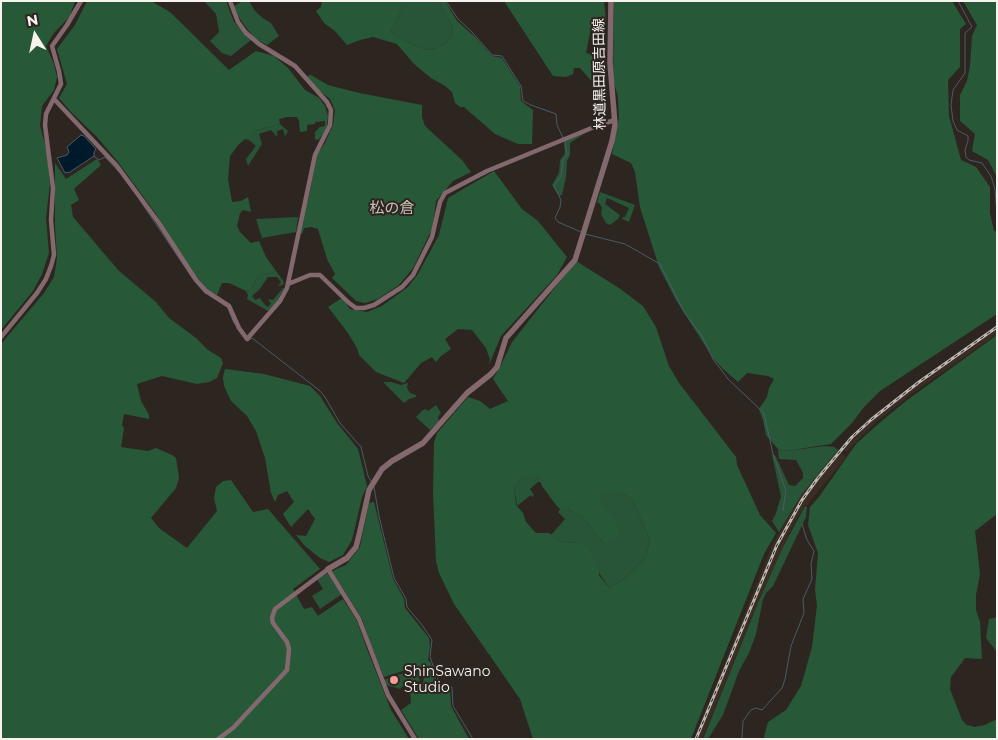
<!DOCTYPE html>
<html>
<head>
<meta charset="utf-8">
<style>
	body { margin:0 }
	#map { position:relative; width:998px; height:740px; overflow:hidden; background:#2d2620; font-family:Montserrat,sans-serif }
	canvas { display:block }
	.frame { position:absolute; inset:0; border:2px solid #f8f3ef; pointer-events:none }
	.north { position:absolute; left:10px; top:10px; width:50px; height:50px; -webkit-text-stroke:4px #2d2620; paint-order:stroke; rotate:350deg; font-size:14px; font-weight:700; line-height:20px; text-align:center; color:#f8f3ef }
	.north::after { content:''; display:block; margin:auto; width:18px; height:22px; background:#f8f3ef; clip-path:polygon(50% 0,100% 100%,50% 72%,0 100%) }
</style>
</head>
<body>
<div id="map">
<canvas width="998" height="740"></canvas>
<div class="frame"></div>
<div class="north">N</div>
</div>
<script>
const context = document.querySelector('canvas').getContext('2d');
context.lineJoin = 'round';
function paint(path, color) { context.fillStyle = color; context.fill(path, 'evenodd'); }
const toPath = rows => new Path2D(rows.map(r => 'M' + r).join(''));
function stroke(path, color, width, dash) { context.strokeStyle = color; context.lineWidth = width; context.lineCap = dash ? 'butt' : 'round'; context.setLineDash(dash || []); context.stroke(path); }
function label(font, color, halo, rows, align = 'center') {
  context.font = font + ' Montserrat,"Noto Sans JP",sans-serif'; context.lineWidth = 4; context.setLineDash([]); context.textBaseline = 'middle'; context.strokeStyle = halo; context.fillStyle = color; for (const [text, x, y, turn = 0] of rows) {
    context.save(); context.translate(x, y); context.rotate((+turn || 0) * Math.PI / 180); context.textAlign = isNaN(turn) ? turn : align; if (halo) context.strokeText(text, 0, 0); context.fillText(text, 0, 0); context.restore();
  }
}
paint(toPath([
	[997,324,997,334,910,395,876,422,846,452,841,447,870,417],
	[838,450,846,457,807,505,805,505,792,527,758,603,702,739,694,739,772,546,802,494]
]), '#3a2d24');
paint(toPath([
	[204,1,226,1,234,22,251,40,231,56,222,53,210,41,219,32,216,14],
	[242,1,249,1,255,11,264,19,271,23,279,36,267,45,254,38,242,22,233,7],
	[402,1,439,1,453,27,452,36,446,43,437,48,428,50,416,46,390,32,401,12],
	[280,124,288,131,286,135,285,136,283,129,277,131,277,137,271,130,259,134,262,144,248,166,246,159,256,146,249,140,244,139,257,130],
	[588,131,570,143,570,155,567,161,566,177,562,195,559,196,552,185,559,173,560,160,565,154,564,144,565,141],
	[600,192,635,205,629,222,622,219,623,217,625,217,629,208,607,198,605,204,620,215,619,218,610,225,606,223,601,214,602,208,600,204,597,202],
	[298,217,296,232,262,238,256,219],
	[276,271,284,282,283,285,278,286,281,282,277,277,268,277,259,290,252,296,255,300,260,298,264,304,268,307,271,303,268,300,269,299,273,300,283,288,284,288,277,302,268,311,247,299,248,295,246,291,251,290,259,274,271,273],
	[383,382,391,382,401,385,408,383,407,388,410,393,416,395,416,397,409,399,404,403],
	[436,405,441,413,438,417,439,421,430,430,416,417,423,410,426,409,428,411],
	[825,446,834,447,838,450,802,494,779,532,772,521,776,513,781,496,772,455,775,455,789,485,795,486,803,478,803,473,796,460,779,459,778,449,786,451],
	[524,476,538,476,541,482,538,482,530,489,534,495,532,497,531,495,517,506,514,487],
	[602,493,621,493,632,499,650,540,646,557,624,579,609,588,580,543,561,542,551,535,565,519,558,512,560,509,567,509,581,515,604,544,605,509,598,500],
	[805,506,807,507,806,517,773,586,766,593,763,599,756,634,749,653,739,671,723,715,708,739,703,739,758,603,783,547],
	[326,573,330,574,342,594,320,609,312,596,323,589,317,579],
	[997,617,997,652,986,638,989,619],
	[414,671,417,672,420,681,405,684,400,689,386,685,384,680,396,675]
]), '#285437');
paint(toPath([
	[1,1,75,1,70,16,54,33,46,46,54,64,57,77,54,90,42,106,40,126,47,151,50,184,46,218,49,253,42,274,33,291,1,330],
	[87,1,151,1,170,12,229,70,256,51,274,56,289,69,305,90,319,98,325,106,328,116,327,125,325,132,318,140,315,139,315,132,320,127,325,126,325,121,315,122,315,124,307,125,307,131,300,132,299,121,297,117,287,117,279,119,280,124,257,130,239,144,230,156,228,179,232,202,241,201,248,197,251,212,243,210,240,213,237,226,240,232,251,243,259,241,266,257,276,271,271,273,259,274,251,290,246,291,229,283,222,283,217,295,208,290,193,273,156,214,118,162,97,137,71,112,59,98,67,84,57,49,75,25],
	[322,1,402,1,401,12,390,32,416,46,428,50,437,48,446,43,452,36,453,27,439,1,445,1,457,21,475,37,492,56,502,58,520,86,521,101,533,110,532,144,518,144,495,134,464,107,460,107,455,103,452,92,445,86,431,78,414,64,397,44,373,37,360,40,347,45,335,31,324,23,316,11,321,7],
	[504,1,604,1,606,21,592,22,586,53,605,58,606,87,595,85,580,68,574,68,573,74,566,77,553,76],
	[614,1,952,1,966,24,960,29,960,67,948,80,949,116,961,160,976,167,990,187,990,213,994,231,997,232,997,314,880,391,864,407,852,423,831,444,786,451,778,449,766,435,763,420,759,409,767,397,769,388,774,379,768,376,747,373,738,382,723,369,713,358,676,300,659,267,640,207,635,172,631,163,612,154,619,118,618,97,613,79],
	[963,1,997,1,997,177,988,160,972,151,975,134,960,121,960,95,967,81,970,66,972,36,977,25],
	[311,75,328,85,359,93,422,105,422,117,425,126,462,160,471,172,453,181,436,201,433,227,413,268,399,285,378,299,365,303,356,301,332,278,335,274,327,259,318,229,311,227,304,228,302,234,299,233,309,195,317,155,325,143,333,125,335,110,330,99,316,88,307,76],
	[97,159,101,165,74,189,79,200,71,205,73,217,119,271,156,302,169,318,196,338,208,350,221,358,223,363,217,378,209,382,197,384,162,376,137,384,141,401,149,415,149,419,124,414,122,425,124,428,121,447,148,451,156,448,172,455,176,458,179,478,176,488,151,518,159,528,187,548,217,511,214,498,216,487,223,481,231,480,253,512,268,509,320,569,293,589,304,609,312,607,318,616,343,599,357,621,367,649,391,710,409,739,1,739,1,344,44,293,54,277,57,258,55,225,55,163,66,179],
	[494,171,522,209,538,221,567,257,557,275,501,336,489,365,490,360,486,348,472,330,458,329,445,339,451,349,441,356,436,362,432,357,421,363,404,383,376,372,359,355,357,348,348,333,328,307,342,298,350,309,367,312,382,306,408,287,418,274,439,235,448,198],
	[576,261,619,288,643,306,656,327,669,366,679,383,736,457,737,465,760,515,776,533,764,554,691,739,533,739,520,699,454,604,439,573,436,561,433,492,434,443,437,433,468,397,480,401,490,409,508,401,493,379,502,363,512,342],
	[524,476,538,476,542,486,556,505,560,509,567,509,581,515,604,544,620,535,616,521,599,500,602,493,621,493,632,499,650,540,646,557,624,579,609,588,599,575,599,569,589,550,580,543,561,542,549,533,536,533,526,522,523,513,516,505,514,487],
	[997,335,997,514,975,531,980,574,976,595,976,610,980,622,982,659,965,658,951,677,950,689,962,720,967,725,975,727,985,725,997,719,997,739,766,739,764,737,768,722,786,710,801,686,812,647,817,606,815,590,818,553,808,525,810,507,819,497,856,444,877,425,906,401],
	[225,369,264,374,310,386,320,396,337,423,358,449,367,486,362,497,352,540,343,555,329,562,320,558,305,546,296,535,306,536,315,519,308,509,291,527,283,514,294,502,287,491,278,495,275,502,271,493,265,458,256,431,247,416,231,401,224,386,223,377],
	[374,502,393,579,404,599,405,608,429,638,430,647,428,660,431,663,432,670,439,686,450,689,451,706,469,739,419,739,401,710,411,703,410,689,422,686,424,679,417,669,412,668,384,677,372,648,362,619,332,571,346,565,360,547,369,503]
]), '#275939');
const water = toPath([
	[81,135,84,136,96,149,94,152,94,156,70,172,65,173,57,158,67,155,69,152,67,147,81,135]
]);
paint(water, '#011a2b');
stroke(water, '#4b5b66', 1);
stroke(toPath([
	[446,1,458,19,472,32,492,55,502,56,521,86,523,101,531,105,556,114,557,125,565,142,567,154,563,160,561,176,554,186,561,200,560,207,555,218,558,222,581,232],
	[958,1,972,27,965,33,965,73,953,90,951,105,953,121,957,130,968,136,968,141,965,150,966,157,969,160,982,163,991,176,995,189,997,215],
	[94,156,99,160,105,157,119,172],
	[139,199,193,279],
	[585,234,625,244,660,264,684,312,702,336,713,359,728,379,764,413,773,454,786,491,783,509,784,511],
	[197,284,206,294],
	[229,311,234,323],
	[247,340,248,341,252,338,319,390,325,397,340,423,361,447,368,476,371,481],
	[374,487,379,516,394,578,406,599,407,607,422,625,432,640,430,657,440,685,452,687,453,706,473,739],
	[743,739,742,737,743,721,751,710,756,708,762,710,782,688,785,679,791,646,804,613,803,599,812,579,811,564,814,551,807,540,802,524]
]), '#4b5b66', 1);
stroke(toPath([
	[54,99,117,166,159,223,196,280,206,291,229,306,239,328,247,339,280,301,287,288,315,155,330,125,331,110,327,102,295,66,259,44,246,33,238,22,230,1],
	[288,284,310,275,320,275,349,303,356,308,364,308,374,305,402,287,413,275,432,237,440,202,445,193,487,171,599,125,615,120],
	[1,337,37,293,46,279,51,266,54,255,51,220,53,188,45,125,46,114,61,84,59,71,52,46,67,25,81,1],
	[218,739,233,728,287,670,289,649,287,642,273,623,272,618,275,609,328,569,359,619,388,695,415,739]
]), '#83686e', 4.5);
stroke(toPath([
	[328,569,347,558,356,547,360,531,369,490,382,469,392,461,423,443,467,393,491,374,497,367,506,338,575,260,612,141,615,125,610,63,611,1]
]), '#83686e', 5.5);
const rail = toPath([
	[696,739,777,545,802,500,818,478,852,437,872,419,919,382,997,327]
]);
stroke(rail, '#bfb9b5', 3);
stroke(rail, '#2d2620', 1, [4]);
for (const [x, y, r, color] of [
	[394,680,5,"#f59c95"]
]) { const dot = new Path2D(); dot.arc(x, y, r, 0, 2 * Math.PI); context.fillStyle = color; context.fill(dot); stroke(dot, '#2d2620', 2); }
label('14px', '#f8f3ef', '#2d2620', [
	["林道黒田原吉田線",600,74,-91]
]);
label('14px', '#f8f3ef', '#2d2620', [
	["ShinSawano",404,672],
	["Studio",404,688]
], 'left');
label('15px', '#cbc2ba', '#2d2620', [
	["松の倉",392,209]
]);
</script>
</body>
</html>
